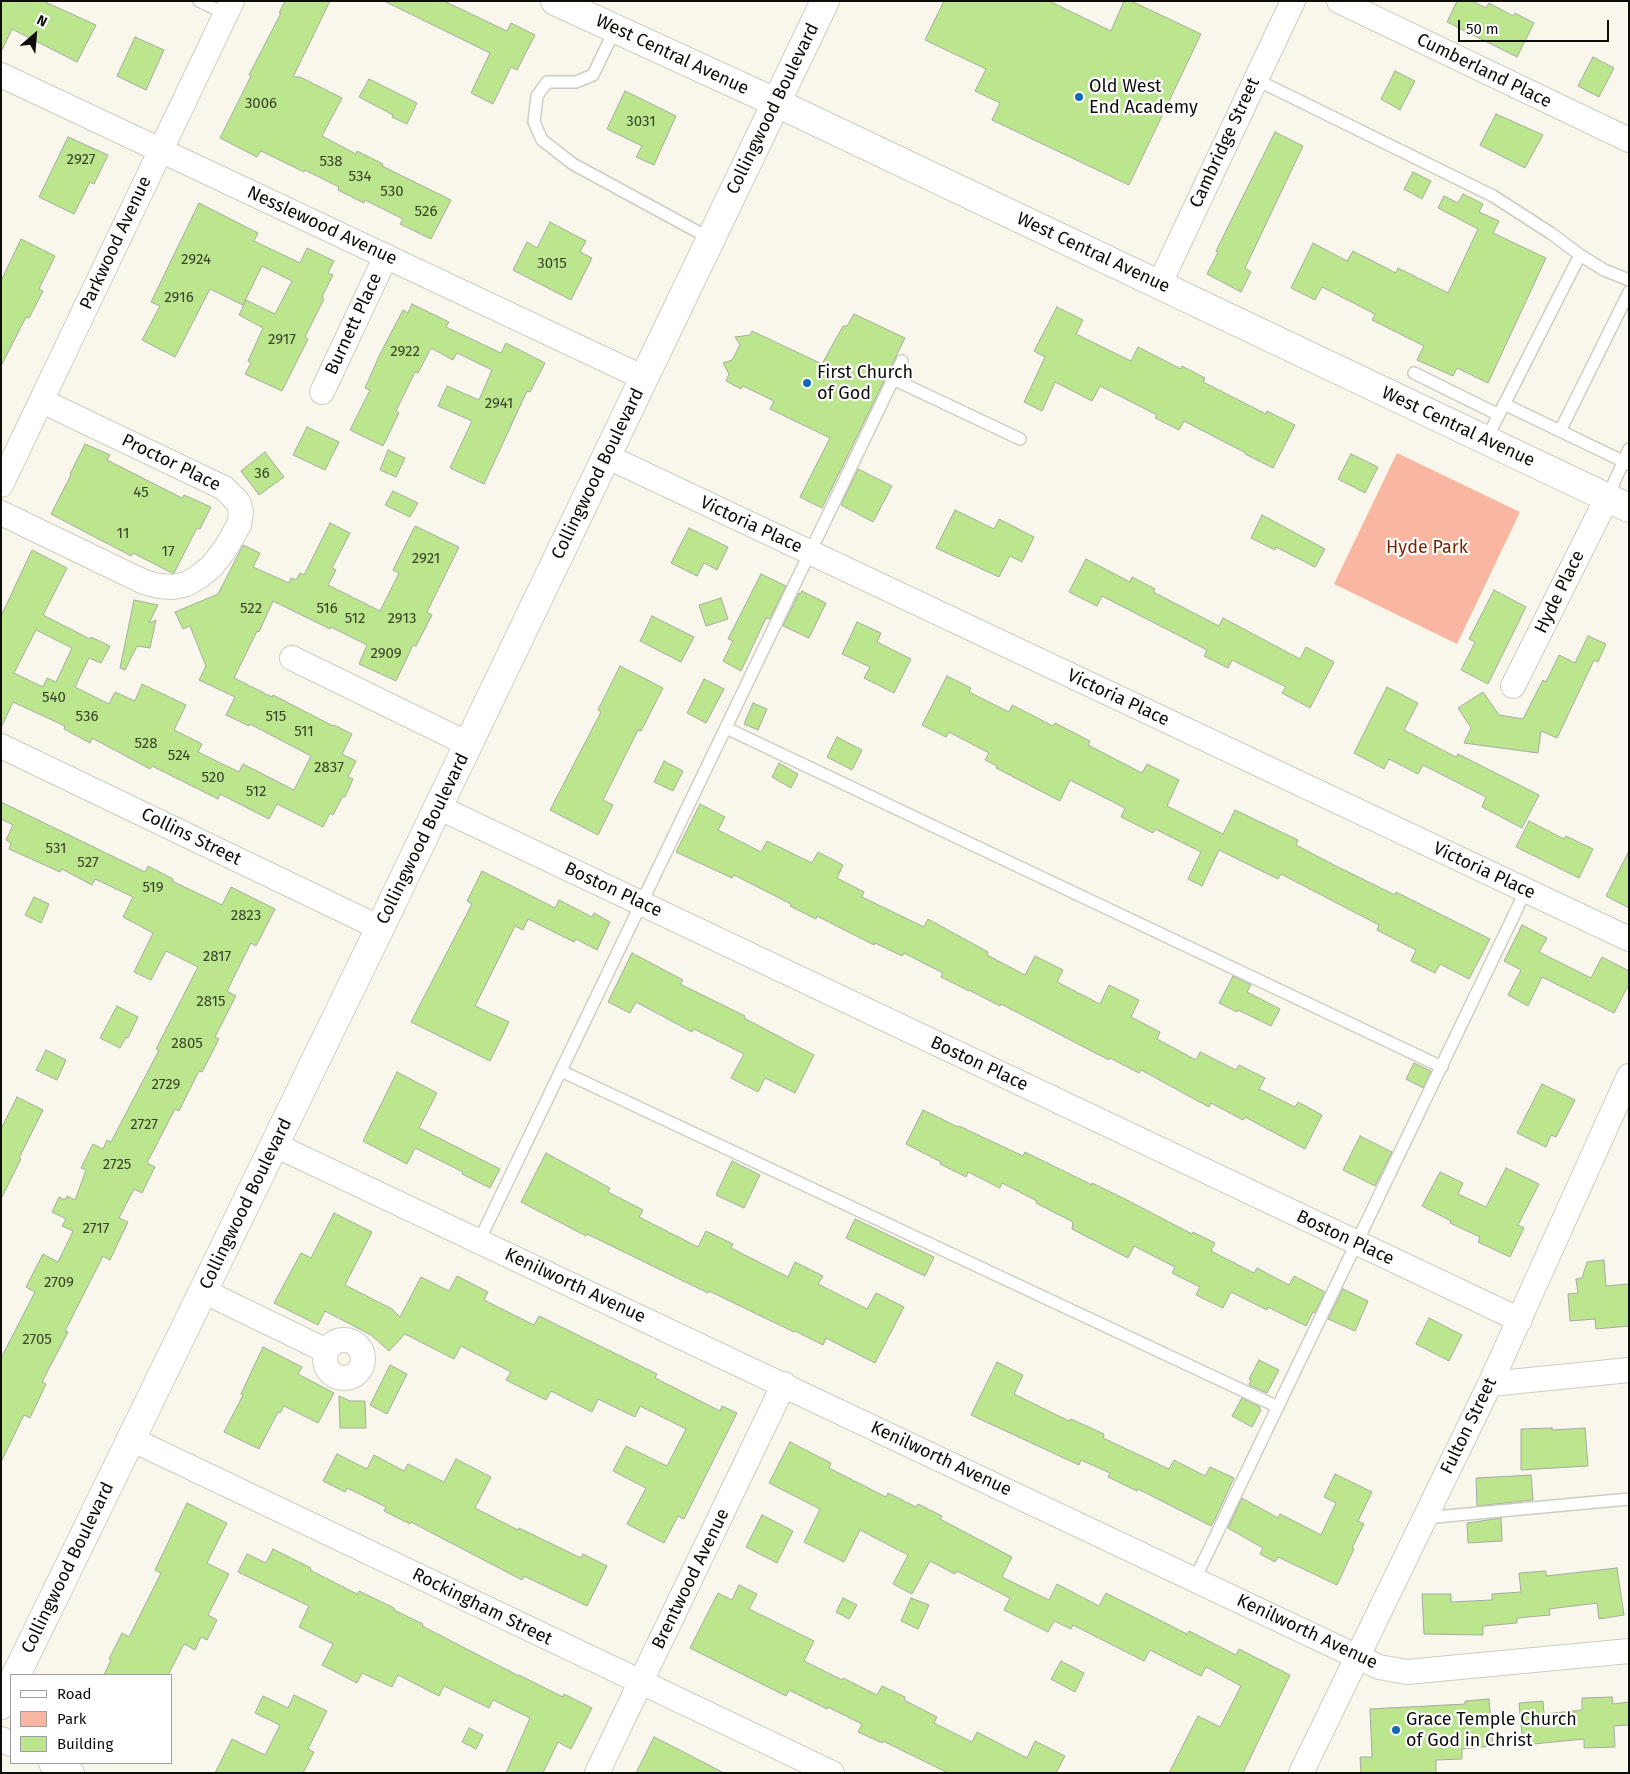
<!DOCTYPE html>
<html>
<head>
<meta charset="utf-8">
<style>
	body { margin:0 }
	#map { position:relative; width:1630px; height:1774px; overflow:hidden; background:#f9f7ec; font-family:"Fira Sans",sans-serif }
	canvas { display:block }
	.frame { position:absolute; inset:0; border:2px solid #0e0d0a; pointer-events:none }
	.legend { position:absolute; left:10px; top:1674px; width:162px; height:90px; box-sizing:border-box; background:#fff; border:1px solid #9f9e9d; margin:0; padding:6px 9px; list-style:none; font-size:15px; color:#0e0d0a }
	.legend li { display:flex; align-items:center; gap:10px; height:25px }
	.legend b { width:25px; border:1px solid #9f9e9d }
	.north { position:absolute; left:10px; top:10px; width:50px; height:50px; -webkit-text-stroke:4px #fff; paint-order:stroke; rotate:27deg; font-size:14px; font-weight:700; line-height:20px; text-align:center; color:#0e0d0a }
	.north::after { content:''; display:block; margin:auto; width:18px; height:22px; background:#0e0d0a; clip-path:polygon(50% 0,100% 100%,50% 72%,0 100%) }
	.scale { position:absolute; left:1458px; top:20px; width:151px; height:22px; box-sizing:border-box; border:2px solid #0e0d0a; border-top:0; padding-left:6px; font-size:15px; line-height:18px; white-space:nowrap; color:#0e0d0a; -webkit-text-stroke:4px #fff; paint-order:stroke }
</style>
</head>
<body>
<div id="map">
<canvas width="1630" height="1774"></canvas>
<div class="frame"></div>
<ul class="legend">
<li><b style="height:6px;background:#fff"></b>Road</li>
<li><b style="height:14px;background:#f9b6a0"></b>Park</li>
<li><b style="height:14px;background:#bbe68e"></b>Building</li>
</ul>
<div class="north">N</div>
<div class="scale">50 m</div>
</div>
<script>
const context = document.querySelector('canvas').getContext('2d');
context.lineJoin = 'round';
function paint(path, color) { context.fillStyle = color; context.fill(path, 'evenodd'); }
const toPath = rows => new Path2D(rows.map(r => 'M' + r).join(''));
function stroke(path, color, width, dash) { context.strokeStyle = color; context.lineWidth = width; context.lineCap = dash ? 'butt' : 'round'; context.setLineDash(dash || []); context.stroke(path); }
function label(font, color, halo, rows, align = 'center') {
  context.font = font + ' "Fira Sans",sans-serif'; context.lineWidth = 4.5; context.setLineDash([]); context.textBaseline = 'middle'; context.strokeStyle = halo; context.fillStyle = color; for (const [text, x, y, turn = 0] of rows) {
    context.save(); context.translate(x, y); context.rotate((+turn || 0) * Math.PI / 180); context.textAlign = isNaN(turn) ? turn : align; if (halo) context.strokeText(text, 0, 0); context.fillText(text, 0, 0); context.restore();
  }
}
paint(toPath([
	[1397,453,1520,512,1457,644,1334,584]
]), '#f9b6a0');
const building = toPath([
	[1,1,43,1,96,25,77,62,12,29,1,52,1,1],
	[285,1,330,1,293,77,300,77,342,98,322,136,356,154,357,151,383,164,382,166,451,200,431,239,400,224,403,219,365,200,364,203,338,190,339,187,305,170,304,172,261,151,257,157,220,138,251,76,249,75,281,13,279,13,285,1],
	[384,1,444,1,507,31,511,23,535,35,517,70,511,67,493,104,471,93,490,53,384,1],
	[944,1,1049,1,1111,31,1124,1,1131,1,1201,34,1129,185,992,120,1000,103,975,91,986,69,925,40,944,1],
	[1457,1,1472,1,1486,8,1489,3,1513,16,1515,13,1534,23,1517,57,1447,22,1457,1],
	[135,37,164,50,146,90,117,76,135,37],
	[1593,57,1614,68,1599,97,1578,86,1593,57],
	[1395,71,1415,81,1400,110,1381,99,1395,71],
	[369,79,417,103,407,124,392,117,393,115,359,97,369,79],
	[625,91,676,116,654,165,636,157,642,146,607,129,625,91],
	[1496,114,1543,135,1525,168,1480,145,1496,114],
	[1275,132,1303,146,1245,268,1251,272,1241,292,1207,274,1218,252,1216,251,1275,132],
	[68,137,108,155,94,184,90,182,74,214,39,197,68,137],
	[1413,172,1431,181,1422,199,1404,189,1413,172],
	[1463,194,1483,204,1479,212,1499,221,1493,233,1546,258,1488,383,1457,368,1453,376,1417,360,1424,346,1372,320,1375,314,1322,287,1315,300,1291,288,1313,243,1347,261,1353,251,1396,273,1398,268,1448,293,1478,229,1438,208,1444,196,1458,203,1463,194],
	[199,203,258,233,254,241,300,263,307,248,334,261,328,273,333,275,322,297,324,299,305,337,308,339,282,391,245,374,251,363,248,361,263,328,239,315,246,300,275,314,292,281,262,266,243,305,210,289,175,357,142,340,160,306,151,302,199,203],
	[550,222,586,241,580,252,592,258,571,300,513,270,527,242,537,248,550,222],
	[21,239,55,256,39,289,43,291,29,318,26,317,1,366,1,281,21,239],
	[412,304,449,322,446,327,501,353,506,343,545,363,530,392,527,391,484,484,450,468,472,421,438,406,447,386,479,400,492,370,457,353,453,360,431,348,418,373,415,372,396,411,399,413,383,446,350,430,370,390,365,388,380,354,403,310,408,313,412,304],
	[1057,307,1083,320,1076,334,1131,361,1138,347,1181,369,1182,366,1205,378,1203,382,1266,414,1267,411,1295,425,1273,468,1245,454,1246,453,1184,421,1179,430,1155,418,1157,415,1100,386,1092,401,1055,382,1042,411,1024,402,1045,357,1034,351,1057,307],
	[854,314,905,338,822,508,800,497,830,438,770,409,774,401,743,386,741,389,726,381,729,374,723,363,732,360,740,345,735,337,750,335,752,331,822,364,843,326,847,326,854,314],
	[307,427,339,442,325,470,293,455,307,427],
	[85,444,110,455,107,460,182,498,184,495,211,507,200,529,197,528,174,573,172,573,133,553,131,556,51,514,71,475,70,474,85,444],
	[388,450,405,458,396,477,380,470,388,450],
	[265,452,284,477,259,495,241,471,265,452],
	[1351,454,1378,467,1365,493,1338,479,1351,454],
	[858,469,892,486,873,522,841,505,858,469],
	[393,491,418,503,410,517,385,505,393,491],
	[955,510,994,529,999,519,1034,537,1022,562,1010,556,999,577,936,548,955,510],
	[1262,515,1325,549,1315,567,1276,547,1275,550,1251,538,1262,515],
	[330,523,350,533,332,568,336,570,328,585,380,611,399,573,393,570,415,526,459,547,427,612,432,615,416,646,413,645,396,681,359,664,367,645,331,627,330,629,273,601,259,632,257,631,234,678,272,697,273,695,333,726,334,725,352,734,342,754,356,761,348,777,353,779,345,797,343,796,333,815,330,813,323,827,277,804,269,819,220,794,218,799,152,766,150,769,92,738,90,743,64,729,65,726,13,702,1,728,1,616,32,550,67,568,43,615,90,639,91,637,110,646,101,663,89,658,75,687,109,704,115,692,135,701,142,684,186,705,174,730,202,744,198,752,239,772,243,764,294,790,311,756,250,724,249,726,226,715,235,697,199,680,206,666,190,626,183,629,175,612,218,594,243,545,260,553,253,567,289,583,291,578,296,580,300,573,304,575,330,523],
	[36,630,72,648,56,682,47,678,43,687,14,673,36,630],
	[689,528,728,547,717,570,704,563,697,576,671,563,689,528],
	[1086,559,1130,582,1132,577,1155,589,1153,592,1219,626,1223,618,1300,659,1306,647,1334,662,1310,708,1282,693,1286,687,1232,660,1228,668,1204,656,1207,650,1102,596,1097,606,1069,592,1086,559],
	[761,574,786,586,770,619,766,618,741,671,723,661,733,641,728,639,761,574],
	[1494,590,1526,607,1488,684,1461,670,1475,642,1469,639,1494,590],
	[802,591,826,603,809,638,783,626,799,593,801,594,802,591],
	[721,598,728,619,706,626,699,605,721,598],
	[134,600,158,605,149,623,156,620,150,648,137,646,125,670,120,668,134,600],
	[652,616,694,637,681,662,640,641,652,616],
	[857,622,881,633,877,642,911,659,894,693,864,678,870,667,842,654,857,622],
	[1588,636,1606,644,1598,662,1594,660,1557,738,1541,731,1538,753,1464,743,1471,728,1458,708,1483,692,1499,715,1523,719,1543,680,1546,682,1559,655,1575,663,1588,636],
	[620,666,663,688,641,731,638,730,603,800,613,805,598,835,550,810,601,712,598,710,620,666],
	[947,676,971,688,969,692,1009,712,1012,705,1053,726,1055,723,1090,741,1088,745,1142,773,1147,764,1179,780,1167,806,1223,834,1235,810,1298,840,1296,845,1334,865,1395,895,1396,892,1490,939,1469,979,1440,964,1435,973,1411,961,1416,950,1377,930,1379,925,1281,874,1278,879,1219,850,1202,886,1188,879,1201,852,1155,829,1153,833,1121,817,1125,808,1070,780,1060,801,996,768,997,766,985,760,989,753,949,732,946,737,922,725,947,676],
	[704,679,724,689,706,723,687,713,704,679],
	[1387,687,1418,703,1404,730,1456,757,1458,754,1539,795,1522,828,1482,807,1486,797,1423,765,1418,774,1389,759,1384,769,1354,753,1387,687],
	[753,703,767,709,758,730,744,724,753,703],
	[837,737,862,750,852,770,827,757,837,737],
	[664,761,683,771,673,791,654,782,664,761],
	[779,763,798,774,791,788,772,777,779,763],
	[1,802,145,872,148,866,173,879,172,881,222,905,231,887,275,909,256,946,251,943,227,991,236,996,215,1037,219,1039,202,1072,199,1071,179,1111,175,1109,147,1163,155,1167,142,1193,134,1189,119,1218,128,1222,110,1260,103,1256,65,1331,68,1332,42,1382,46,1384,30,1418,24,1415,1,1462,1,1358,35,1292,26,1287,43,1254,58,1262,73,1231,62,1226,66,1219,52,1212,59,1197,65,1200,67,1196,75,1200,86,1170,81,1168,93,1144,103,1149,107,1140,111,1142,159,1050,156,1049,198,967,166,951,151,980,134,972,153,933,123,917,133,897,95,879,92,885,62,869,60,872,9,849,11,843,6,840,13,825,1,819,1,802],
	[700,804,725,817,718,830,761,852,767,841,812,863,818,852,843,865,837,878,864,892,862,897,924,927,928,919,988,952,987,955,1025,975,1035,956,1063,970,1057,982,1100,1004,1109,985,1139,1000,1131,1017,1160,1032,1157,1039,1196,1060,1200,1052,1236,1070,1239,1065,1265,1078,1259,1089,1295,1107,1298,1102,1322,1115,1305,1149,1245,1117,1243,1120,1211,1103,1209,1107,1141,1070,1139,1073,1110,1058,1109,1060,1001,1004,1000,1006,969,990,969,991,941,977,943,973,904,953,902,956,875,943,874,945,817,916,816,919,790,906,791,904,734,875,732,878,676,852,700,804],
	[1529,821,1564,839,1566,836,1593,849,1579,878,1516,847,1529,821],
	[1629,851,1629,908,1606,896,1629,851],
	[482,871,555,908,559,900,592,917,594,913,610,922,597,950,576,939,574,942,528,919,523,930,515,926,475,1006,509,1022,490,1061,411,1022,472,904,467,901,482,871],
	[34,897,49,904,41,923,25,915,34,897],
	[1522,925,1547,938,1539,952,1591,978,1602,957,1629,971,1629,984,1614,1013,1542,977,1528,1006,1508,995,1521,970,1504,961,1522,925],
	[632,953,683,980,680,984,745,1016,744,1018,814,1055,795,1093,765,1078,758,1092,731,1078,744,1054,694,1029,692,1032,636,1002,630,1013,608,1002,632,953],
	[1233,976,1251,985,1247,992,1280,1009,1271,1026,1238,1010,1237,1012,1219,1003,1233,976],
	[117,1006,138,1017,128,1038,126,1037,120,1048,100,1038,117,1006],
	[46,1050,66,1060,57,1080,36,1070,46,1050],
	[1414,1063,1431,1071,1423,1088,1406,1079,1414,1063],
	[397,1072,437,1093,419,1128,500,1169,490,1188,462,1174,463,1172,415,1148,407,1164,363,1141,397,1072],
	[1542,1084,1575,1100,1556,1137,1551,1135,1546,1147,1517,1133,1542,1084],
	[17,1097,43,1110,19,1158,21,1159,1,1199,1,1129,17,1097],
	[923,1110,958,1127,959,1126,1023,1156,1025,1152,1092,1185,1092,1183,1125,1199,1192,1234,1193,1232,1215,1243,1211,1251,1254,1273,1257,1268,1289,1285,1294,1276,1325,1292,1315,1313,1313,1312,1306,1326,1268,1307,1267,1310,1231,1292,1223,1308,1196,1295,1200,1287,1172,1273,1175,1267,1134,1246,1128,1258,1072,1229,1073,1222,1036,1203,1037,1201,1002,1183,1000,1188,968,1172,966,1177,940,1164,941,1162,906,1144,923,1110],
	[1360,1136,1392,1152,1375,1186,1343,1170,1360,1136],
	[546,1153,610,1188,608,1192,643,1210,639,1217,698,1247,706,1231,733,1244,731,1248,788,1277,795,1262,823,1276,818,1284,867,1309,876,1293,904,1307,875,1363,826,1338,823,1345,795,1331,794,1332,709,1291,708,1293,587,1234,586,1236,521,1202,546,1153],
	[732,1161,760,1175,744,1208,716,1195,732,1161],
	[1506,1168,1539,1184,1518,1225,1524,1228,1510,1257,1478,1242,1480,1237,1450,1223,1451,1221,1422,1206,1440,1172,1463,1183,1458,1194,1486,1207,1506,1168],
	[334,1213,372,1232,345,1285,392,1309,400,1317,421,1277,449,1291,457,1276,488,1292,484,1300,534,1325,539,1316,657,1374,655,1378,720,1411,722,1406,737,1413,684,1519,678,1516,664,1543,627,1524,646,1488,613,1471,626,1446,667,1466,686,1429,640,1406,635,1417,598,1399,592,1412,551,1391,546,1400,506,1380,511,1372,461,1346,454,1359,405,1334,389,1351,371,1335,325,1311,318,1325,274,1303,301,1253,311,1258,334,1213],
	[855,1219,934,1257,925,1276,846,1238,855,1219],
	[1604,1260,1606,1286,1629,1284,1629,1326,1596,1329,1595,1319,1570,1321,1568,1294,1578,1293,1576,1279,1582,1278,1587,1262,1604,1260],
	[1343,1289,1368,1301,1355,1331,1328,1319,1343,1289],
	[1429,1318,1462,1335,1449,1361,1416,1344,1429,1318],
	[263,1347,302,1367,298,1374,334,1393,318,1423,284,1406,280,1413,278,1412,259,1449,224,1432,243,1395,241,1394,263,1347],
	[1259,1360,1279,1370,1267,1393,1249,1385,1251,1380,1249,1379,1259,1360],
	[997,1362,1023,1375,1014,1394,1069,1421,1071,1419,1104,1434,1103,1438,1169,1469,1174,1460,1205,1476,1210,1467,1234,1478,1214,1521,1211,1526,1138,1489,1137,1491,1108,1477,1110,1473,1081,1460,1079,1465,971,1415,997,1362],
	[390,1365,407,1374,387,1414,370,1405,390,1365],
	[339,1396,350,1401,365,1401,366,1428,340,1428,339,1396],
	[1242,1398,1260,1407,1259,1408,1261,1410,1252,1427,1232,1416,1242,1398],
	[1552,1428,1552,1430,1585,1428,1588,1466,1521,1470,1521,1429,1552,1428],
	[790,1442,831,1463,829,1468,886,1497,888,1493,916,1507,918,1504,942,1516,940,1519,1012,1557,1002,1577,1049,1600,1057,1584,1099,1606,1106,1593,1187,1634,1189,1631,1236,1655,1239,1649,1290,1675,1243,1773,1169,1773,1198,1716,1220,1727,1241,1686,1206,1667,1201,1676,1150,1650,1144,1661,1073,1625,1071,1629,1054,1621,1048,1632,1004,1610,1010,1598,957,1571,955,1574,930,1561,912,1594,893,1584,908,1555,860,1530,844,1562,804,1542,820,1509,769,1483,790,1442],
	[337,1454,367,1469,374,1455,404,1471,408,1464,444,1482,456,1459,491,1477,475,1508,518,1530,519,1528,581,1558,583,1554,607,1566,587,1606,524,1576,522,1580,411,1522,410,1524,384,1511,386,1507,347,1488,345,1492,323,1481,337,1454],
	[1335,1474,1372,1492,1358,1521,1364,1524,1352,1548,1354,1549,1337,1585,1278,1557,1275,1562,1260,1554,1263,1548,1228,1528,1242,1498,1278,1518,1280,1514,1321,1535,1336,1503,1324,1497,1335,1474],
	[1531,1475,1533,1500,1477,1506,1476,1478,1531,1475],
	[187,1503,227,1523,207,1563,229,1574,208,1615,217,1620,207,1640,201,1637,195,1650,184,1644,168,1675,104,1675,111,1660,109,1659,122,1633,129,1637,161,1573,155,1570,187,1503],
	[762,1515,793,1531,777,1563,746,1547,762,1515],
	[1501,1518,1502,1541,1468,1543,1467,1523,1501,1518],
	[273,1549,311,1568,310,1570,357,1594,359,1591,394,1608,394,1610,423,1624,422,1626,519,1676,519,1675,563,1697,564,1694,592,1708,571,1749,558,1742,543,1773,506,1773,530,1718,493,1700,489,1708,444,1686,439,1696,398,1675,392,1687,362,1673,357,1683,322,1665,333,1644,299,1627,309,1606,238,1572,247,1554,266,1563,273,1549],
	[1617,1568,1624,1615,1599,1619,1597,1603,1549,1609,1550,1615,1517,1618,1517,1623,1483,1626,1483,1635,1424,1634,1422,1594,1451,1594,1451,1602,1492,1600,1492,1594,1521,1592,1519,1573,1546,1571,1546,1576,1617,1568],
	[739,1585,757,1594,749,1609,814,1641,804,1661,842,1680,843,1678,877,1695,882,1686,905,1697,904,1700,937,1717,934,1723,972,1742,977,1732,1027,1758,1035,1741,1065,1756,1056,1773,948,1773,883,1741,882,1743,858,1732,862,1724,828,1707,827,1709,789,1690,786,1696,690,1648,718,1593,732,1600,739,1585],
	[843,1598,857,1605,849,1619,836,1612,843,1598],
	[911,1598,929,1605,918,1629,901,1621,911,1598],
	[1061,1661,1084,1673,1075,1692,1051,1679,1061,1661],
	[294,1695,327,1711,308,1749,314,1752,303,1773,215,1773,232,1739,265,1755,280,1725,255,1713,263,1696,288,1708,294,1695],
	[1612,1697,1613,1704,1629,1702,1629,1725,1614,1726,1615,1747,1584,1748,1584,1739,1523,1745,1519,1703,1543,1701,1544,1714,1582,1710,1582,1698,1612,1697],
	[1489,1699,1493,1746,1462,1749,1462,1759,1436,1760,1436,1773,1361,1773,1360,1757,1372,1757,1370,1709,1465,1704,1465,1701,1489,1699],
	[469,1728,483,1735,476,1749,462,1742,469,1728],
	[654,1737,668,1744,724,1773,636,1773,654,1737]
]);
paint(building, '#bbe68e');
stroke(building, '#a6aba2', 1);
const service = toPath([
	[199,1,226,14],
	[615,29,593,75,576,82,547,82,537,96,534,122,542,140,573,164,711,239],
	[1255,79,1493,196,1552,234,1580,255,1604,270,1629,280],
	[1414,373,1499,415],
	[893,379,1020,439],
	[1504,404,1629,464],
	[1560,431,1629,292],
	[1486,440,1580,255],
	[1607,498,1629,449],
	[726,728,1442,1067],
	[561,1071,1278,1407],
	[479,1241,902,361],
	[1424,1518,1629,1499],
	[1195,1579,1526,890]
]);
const minor = toPath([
	[1339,1,1629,140],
	[1,75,644,378],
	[1159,285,1293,1],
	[322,392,386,256],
	[606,456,1629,939],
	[1,485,232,1],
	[1,513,144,582,158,586,173,587,187,584,200,576,212,566,225,549,239,525,241,512,238,502,224,488,42,401],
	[292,658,468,744],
	[1513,686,1607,498],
	[1,746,380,928],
	[438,807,1520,1320],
	[275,1145,1379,1667,1407,1672,1629,1651],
	[203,1291,327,1351],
	'325 1359a19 19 0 1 1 38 0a19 19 0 1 1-38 0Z',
	[1490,1384,1629,1370],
	[131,1439,832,1773],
	[1,1739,11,1744],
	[51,1763,72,1773],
	[597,1773,784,1384],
	[1301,1773,1490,1384,1629,1076]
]);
const secondary = toPath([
	[555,1,777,103,1629,508],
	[16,1675,380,928,825,1],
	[1,1705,11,1684]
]);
stroke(service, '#cecdc2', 14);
stroke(minor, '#cecdc2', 26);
stroke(secondary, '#cecdc2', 30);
stroke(service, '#fff', 11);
stroke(minor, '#fff', 24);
stroke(secondary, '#fff', 28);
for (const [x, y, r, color] of [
	[1079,97,5,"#106ab8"],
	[807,383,5,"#106ab8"],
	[1396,1730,5,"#106ab8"]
]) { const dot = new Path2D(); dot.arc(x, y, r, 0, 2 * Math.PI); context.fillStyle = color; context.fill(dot); stroke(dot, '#fff', 2); }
label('15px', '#39432b', null, [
	["3006",261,104],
	["3031",641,122],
	["2927",81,160],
	["538",331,162],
	["534",360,177],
	["530",392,192],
	["526",426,212],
	["2924",196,260],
	["3015",552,264],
	["2916",179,298],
	["2917",282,340],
	["2922",405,352],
	["2941",499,404],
	["36",262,474],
	["45",141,493],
	["11",123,534],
	["17",168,552],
	["2921",426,559],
	["522",251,609],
	["516",327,609],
	["512",355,619],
	["2913",402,619],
	["2909",386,654],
	["540",54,698],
	["536",87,717],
	["515",276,717],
	["511",304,732],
	["528",146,744],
	["524",179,756],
	["2837",329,768],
	["520",213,778],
	["512",256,792],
	["531",56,849],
	["527",88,863],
	["519",153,888],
	["2823",246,916],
	["2817",217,957],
	["2815",211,1002],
	["2805",187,1044],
	["2729",166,1085],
	["2727",144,1125],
	["2725",117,1165],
	["2717",96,1229],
	["2709",59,1283],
	["2705",37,1340]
]);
label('18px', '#0e0d0a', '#fff', [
	["West Central Avenue",672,55,25],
	["Cumberland Place",1484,71,26],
	["Collingwood Boulevard",773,109,-64],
	["Cambridge Street",1225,143,-65],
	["Nesslewood Avenue",322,226,25],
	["Parkwood Avenue",116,243,-65],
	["West Central Avenue",1093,253,25],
	["Burnett Place",354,324,-65],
	["West Central Avenue",1458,427,25],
	["Proctor Place",171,463,26],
	["Collingwood Boulevard",598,474,-64],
	["Victoria Place",751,525,25],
	["Hyde Place",1560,592,-64],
	["Victoria Place",1118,698,25],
	["Collins Street",191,837,26],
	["Collingwood Boulevard",423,839,-64],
	["Victoria Place",1484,871,25],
	["Boston Place",613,890,25],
	["Boston Place",979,1064,25],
	["Collingwood Boulevard",246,1204,-64],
	["Boston Place",1345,1238,25],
	["Kenilworth Avenue",575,1286,25],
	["Fulton Street",1469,1426,-64],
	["Kenilworth Avenue",941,1459,25],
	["Collingwood Boulevard",68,1568,-64],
	["Brentwood Avenue",691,1579,-64],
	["Rockingham Street",482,1607,26],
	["Kenilworth Avenue",1307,1632,25]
]);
label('18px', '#0e0d0a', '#fff', [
	["Old West",1089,87],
	["End Academy",1089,108],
	["First Church",817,373],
	["of God",817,394],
	["Grace Temple Church",1406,1720],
	["of God in Christ",1406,1741]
], 'left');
label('18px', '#782502', '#fff', [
	["Hyde Park",1427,548]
]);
</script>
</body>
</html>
